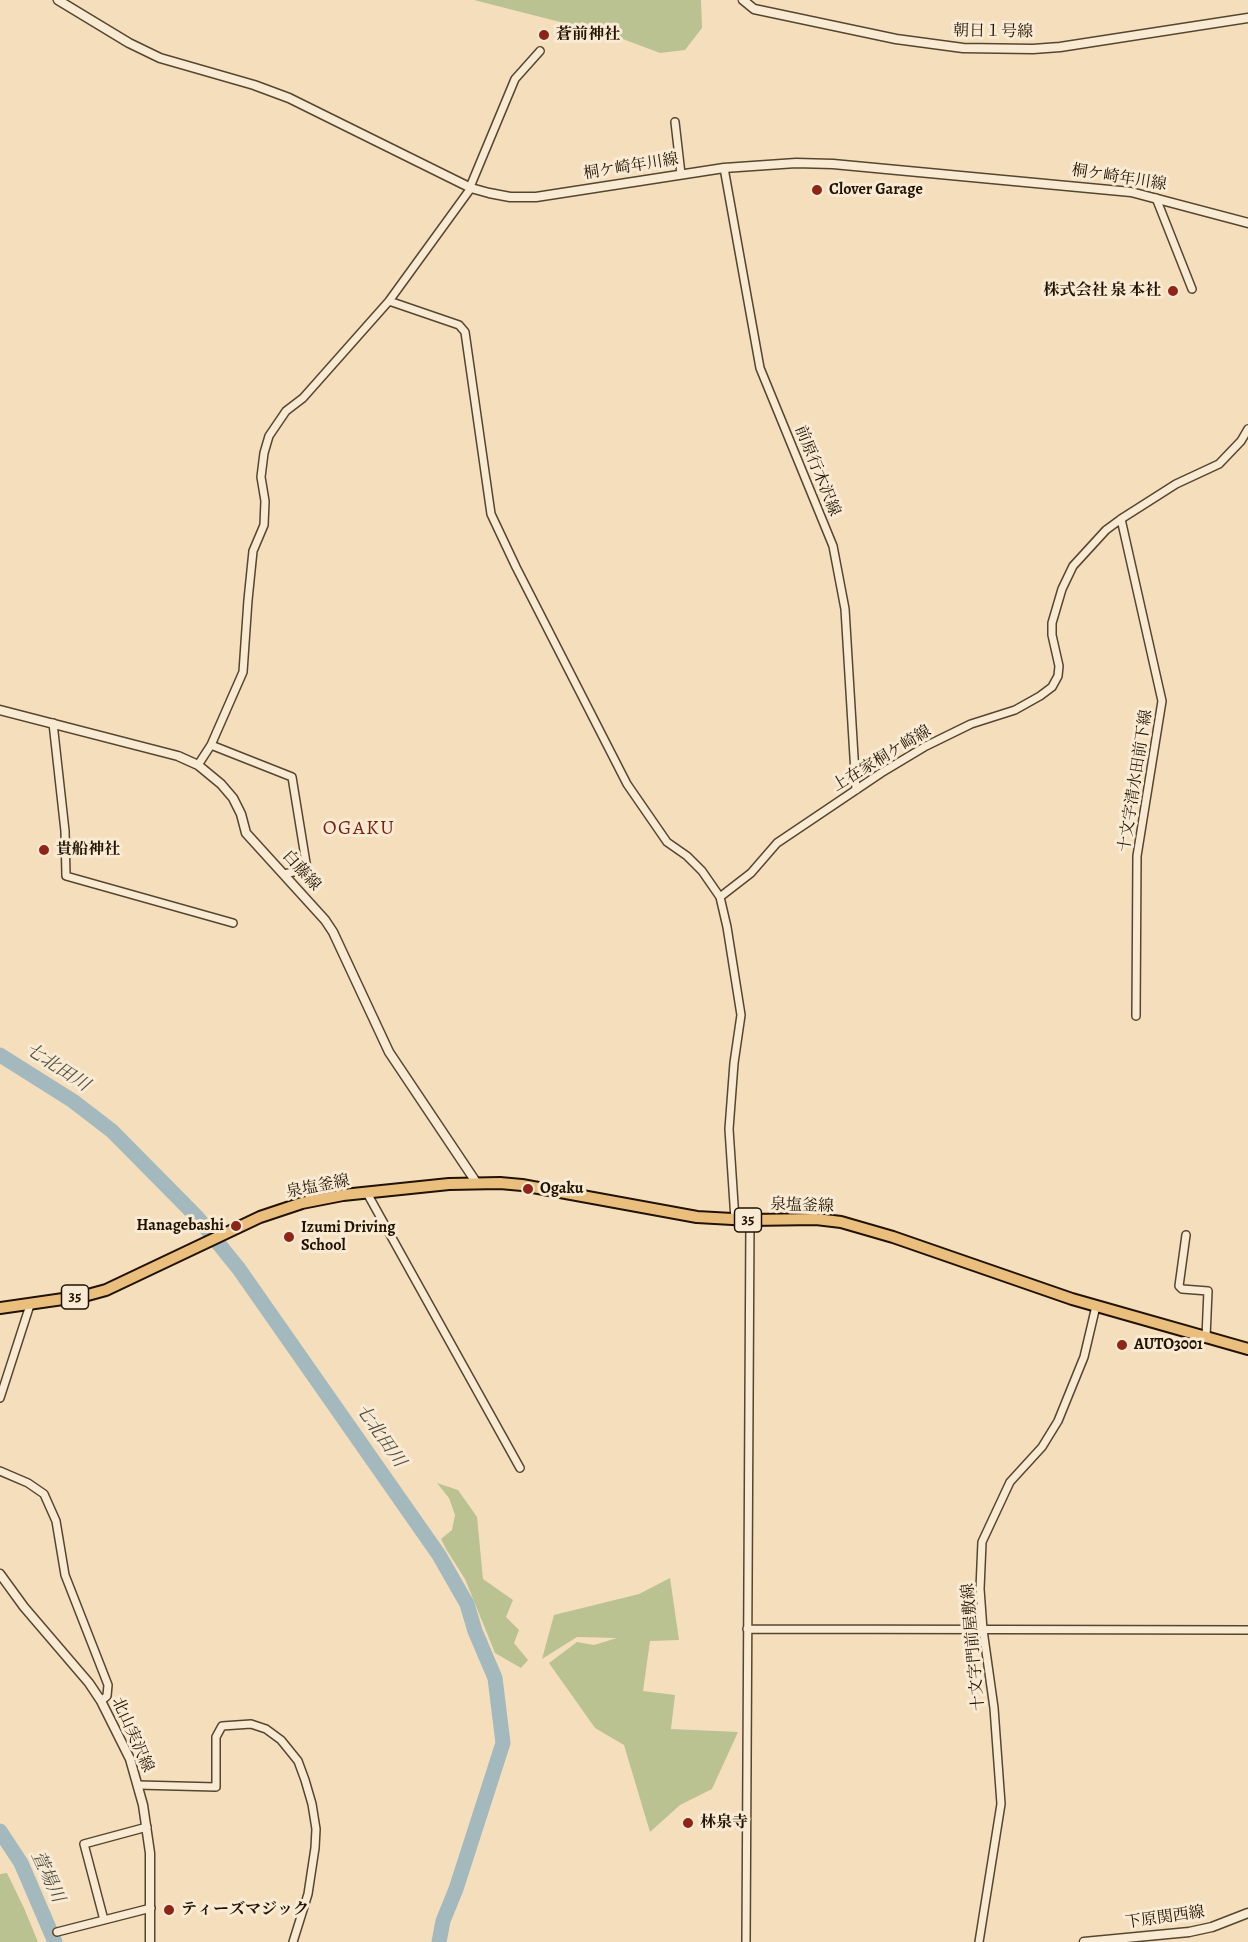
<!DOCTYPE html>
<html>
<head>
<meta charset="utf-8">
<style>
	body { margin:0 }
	canvas { display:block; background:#f5debc }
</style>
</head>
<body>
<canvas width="1248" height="1942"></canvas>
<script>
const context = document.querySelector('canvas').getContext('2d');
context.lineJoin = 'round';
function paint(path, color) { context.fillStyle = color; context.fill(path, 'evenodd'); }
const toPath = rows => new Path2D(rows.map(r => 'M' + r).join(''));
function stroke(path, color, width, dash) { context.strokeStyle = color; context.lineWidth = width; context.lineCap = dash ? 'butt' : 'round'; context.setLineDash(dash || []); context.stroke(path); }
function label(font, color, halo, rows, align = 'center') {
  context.font = font + ' Alegreya,"Noto Serif JP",serif'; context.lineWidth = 6; context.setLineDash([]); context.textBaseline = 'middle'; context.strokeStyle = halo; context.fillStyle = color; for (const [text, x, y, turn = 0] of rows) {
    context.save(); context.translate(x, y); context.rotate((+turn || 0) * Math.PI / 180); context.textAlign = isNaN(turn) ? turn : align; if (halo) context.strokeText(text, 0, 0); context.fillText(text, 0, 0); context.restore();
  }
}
paint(toPath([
	[474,0,701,0,702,28,685,50,660,53,615,36],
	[437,1483,458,1490,477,1517,483,1579,513,1600,506,1617,519,1630,514,1643,528,1660,521,1668,495,1653,465,1579,446,1549,441,1539,452,1530,455,1515,449,1498],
	[670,1578,679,1640,650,1641,643,1691,675,1695,671,1729,738,1732,712,1789,680,1805,650,1832,624,1745,595,1728,549,1663,577,1642,594,1645,617,1638,577,1637,542,1659,554,1615,639,1594],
	[7,1873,24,1908,38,1942,0,1942,0,1874]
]), '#bac292');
stroke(toPath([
	[0,1055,73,1101,112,1131,197,1217,239,1269,439,1555,467,1604,475,1631,495,1678,503,1743,456,1889,443,1921,439,1942],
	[0,1831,21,1863,55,1942]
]), '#a3b9bd', 15);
const minor = toPath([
	[675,122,681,174],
	[724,168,760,368,833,546,845,609,856,790],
	[470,187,515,79,540,51],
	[1156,198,1192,289],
	[389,301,459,325,465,332,491,514,516,567,627,784,667,842,687,856,702,871,720,897],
	[1121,519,1162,701,1137,856,1136,1016],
	[53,723,65,831,66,876,233,923],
	[211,745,292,777,307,869,284,874],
	[198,765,211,745,243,672,248,600,253,551,264,525,265,501,261,477,264,453,269,436,286,411,303,398,389,301,471,188],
	[367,1193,520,1468],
	[735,1220,729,1129,734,1063,741,1015,727,927,720,897,751,873,777,843,881,773,926,746,971,724,1015,710,1040,696,1052,687,1058,676,1059,666,1052,635,1052,623,1062,589,1073,566,1106,530,1121,519,1176,484,1219,464,1241,441,1248,429],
	[1186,1235,1179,1286,1182,1289,1208,1291,1206,1337],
	[0,1398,30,1305],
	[0,1471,28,1483,44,1494,56,1521,65,1575,108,1685,107,1696,101,1701],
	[747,1629,1248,1630],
	[138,1785,216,1787,216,1737,222,1726,251,1724,266,1729,281,1740,298,1761,305,1780,312,1804,316,1829,315,1848,308,1894,293,1942],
	[104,1920,84,1844,147,1827],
	[57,1932,151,1908],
	[746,1942,750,1220],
	[979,1942,1001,1804,994,1708,983,1630,980,1589,982,1542,1010,1482,1042,1447,1058,1421,1084,1357,1096,1306]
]);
const tertiary = toPath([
	[58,0,129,43,160,58,254,85,289,98,471,188,489,193,510,197,536,197,724,168,796,163,833,164,1131,192,1248,223],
	[743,0,754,9,896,39,963,48,1033,49,1060,47,1248,18],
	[0,710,178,756,198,765,221,784,233,798,241,814,246,833,325,920,333,932,389,1052,476,1182],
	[0,1574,24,1607,89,1683,101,1701,130,1759,143,1805,150,1853,150,1942],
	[1084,1942,1189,1932,1212,1927,1248,1913]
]);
const primary = toPath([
	[0,1308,84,1296,106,1290,260,1217,302,1203,343,1195,449,1184,500,1183,522,1185,697,1217,750,1220,816,1219,841,1222,893,1237,1072,1299,1248,1349]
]);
stroke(minor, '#57462f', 10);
stroke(tertiary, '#57462f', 11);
stroke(primary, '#221300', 14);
stroke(minor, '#f8ead3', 7);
stroke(tertiary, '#f8ead3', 8);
stroke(primary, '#eabf7e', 10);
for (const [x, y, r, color] of [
	[544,35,6,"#8f2418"],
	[817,190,6,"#8f2418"],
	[1173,291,6,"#8f2418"],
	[44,850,6,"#8f2418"],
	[528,1189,6,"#8f2418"],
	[236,1226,6,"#8f2418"],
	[289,1237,6,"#8f2418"],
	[1122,1345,6,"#8f2418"],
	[688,1823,6,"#8f2418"],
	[169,1910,6,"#8f2418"]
]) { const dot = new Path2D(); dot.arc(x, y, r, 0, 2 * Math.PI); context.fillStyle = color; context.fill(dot); stroke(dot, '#f8ead3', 2); }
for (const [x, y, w] of [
	[748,1220,27],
	[75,1297,27]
]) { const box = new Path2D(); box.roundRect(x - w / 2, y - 12, w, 24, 4.5); context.fillStyle = '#f8ead3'; context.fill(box); stroke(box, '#221300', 1.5); }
label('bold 15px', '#221300', null, [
	["35",748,1220],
	["35",75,1297]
]);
label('16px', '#221300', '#f8ead3', [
	["朝日１号線",993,32,1],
	["桐ケ崎年川線",631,167,-9],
	["桐ケ崎年川線",1119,178,9],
	["前原行木沢線",817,471,68],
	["上在家桐ケ崎線",882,759,-31],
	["十文字清水田前下線",1136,781,-81],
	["白藤線",301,871,48],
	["泉塩釜線",318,1187,-11],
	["泉塩釜線",802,1206,2],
	["十文字門前屋敷線",974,1647,-95],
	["北山実沢線",132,1735,66],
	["下原関西線",1165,1918,-8]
]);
label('bold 16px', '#221300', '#f8ead3', [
	["蒼前神社",556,35],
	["Clover Garage",829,190],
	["株式会社 泉 本社",1161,291,"right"],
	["貴船神社",56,850],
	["Ogaku",540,1189],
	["Hanagebashi",224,1226,"right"],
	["Izumi Driving",301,1228],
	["School",301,1246],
	["AUTO3001",1134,1345],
	["林泉寺",700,1823],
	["ティーズマジック",181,1910]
], 'left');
label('italic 18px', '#4f4d42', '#f8ead3', [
	["七北田川",57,1068,33],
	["七北田川",380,1436,55],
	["萱場川",47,1877,65]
]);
context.letterSpacing = '1.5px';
label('20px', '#7a1f14', '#f8ead3', [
	["OGAKU",359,829]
]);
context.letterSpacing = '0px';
</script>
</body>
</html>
